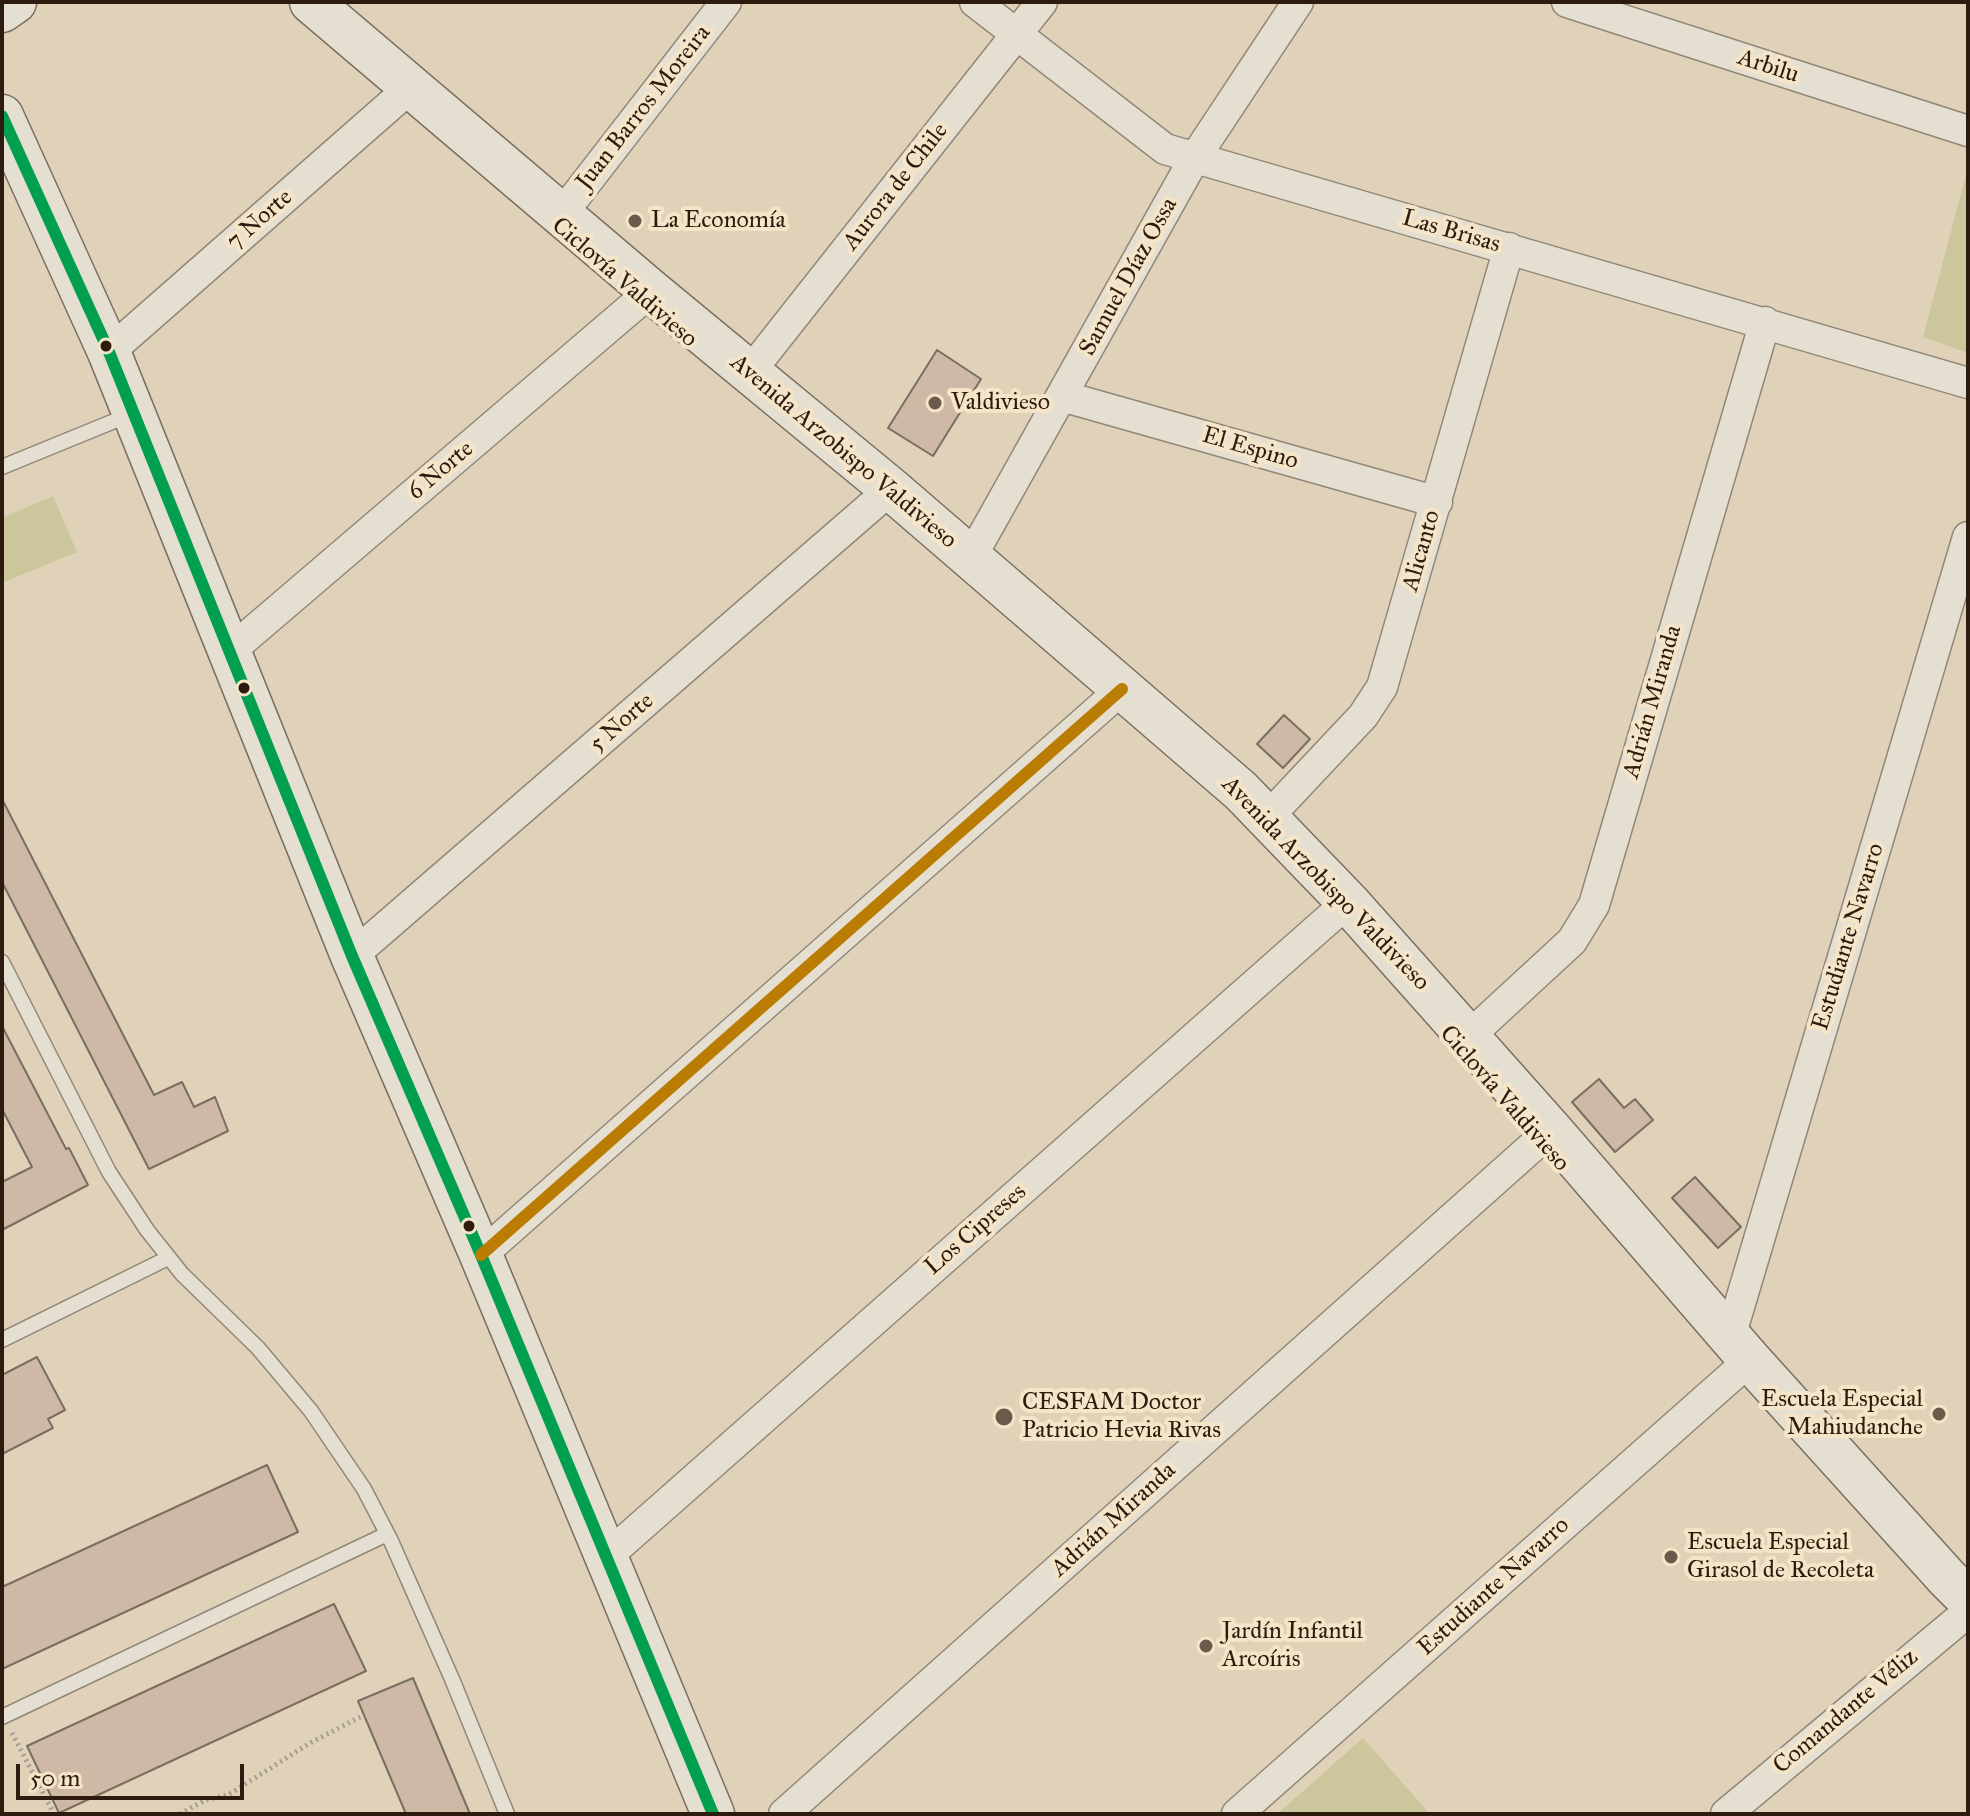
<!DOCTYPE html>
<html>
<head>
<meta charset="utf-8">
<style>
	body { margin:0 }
	#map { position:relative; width:1970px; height:1816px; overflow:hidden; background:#e0d2b9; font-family:"IM FELL Great Primer",serif }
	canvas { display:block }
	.frame { position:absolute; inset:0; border:4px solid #2e1b0f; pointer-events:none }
	.scale { position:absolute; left:16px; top:1764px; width:228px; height:36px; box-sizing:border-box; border:4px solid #2e1b0f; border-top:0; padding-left:10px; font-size:24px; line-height:28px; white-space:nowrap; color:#2e1b0f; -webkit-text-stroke:6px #f5e5c8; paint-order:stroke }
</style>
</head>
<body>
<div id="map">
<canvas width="1970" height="1816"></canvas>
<div class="frame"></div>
<div class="scale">50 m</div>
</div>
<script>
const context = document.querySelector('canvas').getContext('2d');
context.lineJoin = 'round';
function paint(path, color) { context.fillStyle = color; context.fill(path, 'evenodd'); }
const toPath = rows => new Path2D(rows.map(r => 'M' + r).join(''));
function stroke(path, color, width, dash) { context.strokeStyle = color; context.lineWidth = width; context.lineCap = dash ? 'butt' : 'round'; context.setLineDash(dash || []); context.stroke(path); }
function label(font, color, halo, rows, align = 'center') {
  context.font = font + ' "IM FELL Great Primer",serif'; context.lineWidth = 8; context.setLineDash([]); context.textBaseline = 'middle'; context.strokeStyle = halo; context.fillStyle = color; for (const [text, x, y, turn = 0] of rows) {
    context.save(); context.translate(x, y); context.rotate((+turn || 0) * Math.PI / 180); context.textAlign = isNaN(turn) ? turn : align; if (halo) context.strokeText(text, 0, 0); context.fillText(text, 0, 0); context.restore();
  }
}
paint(toPath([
	[1968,167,1968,353,1923,337],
	[53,496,77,552,2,583,2,518],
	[1363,1738,1430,1814,1277,1814]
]), '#ccc69d');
const building = toPath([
	[937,350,981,379,933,456,888,428,937,350],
	[1284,715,1310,739,1283,768,1257,744,1284,715],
	[2,799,154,1095,182,1082,194,1107,215,1097,228,1131,149,1169,2,882,2,799],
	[2,1026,66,1149,69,1148,88,1185,2,1230,2,1182,32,1167,2,1109,2,1026],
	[1599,1079,1624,1108,1635,1099,1653,1120,1615,1152,1572,1102,1599,1079],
	[1695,1177,1741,1227,1718,1248,1672,1198,1695,1177],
	[37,1357,65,1410,48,1419,53,1428,2,1454,2,1375,37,1357],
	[267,1465,298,1532,2,1669,2,1587,267,1465],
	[334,1604,366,1671,59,1813,27,1746,334,1604],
	[413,1678,470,1814,406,1814,358,1701,413,1678]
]);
paint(building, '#ceb9a7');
stroke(building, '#796e61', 2);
const lane = toPath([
	[2,467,129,415],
	[2,962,109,1172,147,1230,182,1274,258,1348,311,1411,364,1489,391,1541,452,1679,507,1814],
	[2,1340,168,1258],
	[2,1717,387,1534]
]);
const street = toPath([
	[975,2,1165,149,1968,383],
	[1567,2,1968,131],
	[561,215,726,2],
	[109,352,411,87],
	[749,373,1042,2],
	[1062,396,1437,502],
	[970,559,1194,159,1298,2],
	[230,651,651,291],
	[1268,817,1363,716,1382,687,1509,248],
	[352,956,891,489],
	[1468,1037,1572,941,1594,905,1765,322],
	[481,1255,1122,689],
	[1730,1337,1968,537],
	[605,1558,1348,902],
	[784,1814,1551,1130],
	[1237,1814,1750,1360],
	[1726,1814,1968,1612]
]);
const secondary = toPath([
	[311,2,651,291,891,489,1241,791,1348,902,1551,1130,1750,1360,1947,1578,1968,1599],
	[2,11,15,2],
	[2,116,109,352,352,956,481,1255,713,1814]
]);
stroke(lane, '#918778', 17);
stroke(street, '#918778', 33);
stroke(secondary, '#796e61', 45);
stroke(toPath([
	[12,1733,54,1814],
	[180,1814,205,1800,228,1795,310,1743,364,1715]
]), '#a39c92', 5, [2, 4]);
stroke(lane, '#e5dfd2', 14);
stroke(street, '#e5dfd2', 30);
stroke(secondary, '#e5dfd2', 42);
stroke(toPath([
	[2,116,109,352,352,956,481,1255,713,1814]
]), '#029f4e', 12);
stroke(toPath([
	[481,1255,1122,689]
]), '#bb7c04', 12);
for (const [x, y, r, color] of [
	[635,221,8,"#6c5b4a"],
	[106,346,7,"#2e1b0f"],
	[935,403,8,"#6c5b4a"],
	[244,688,7,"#2e1b0f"],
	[469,1226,7,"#2e1b0f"],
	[1939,1414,8,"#6c5b4a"],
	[1004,1417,10,"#6c5b4a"],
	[1671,1557,8,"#6c5b4a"],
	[1206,1646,8,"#6c5b4a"]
]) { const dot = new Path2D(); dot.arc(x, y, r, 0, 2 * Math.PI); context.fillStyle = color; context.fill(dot); stroke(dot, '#f5e5c8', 3); }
label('24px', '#2e1b0f', '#f5e5c8', [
	["Arbilu",1768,67,18],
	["Juan Barros Moreira",644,108,-52],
	["Aurora de Chile",896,187,-52],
	["7 Norte",260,220,-41],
	["Las Brisas",1451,232,16],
	["Samuel Díaz Ossa",1129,277,-61],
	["Ciclovía Valdivieso",624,283,41],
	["El Espino",1250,449,16],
	["Avenida Arzobispo Valdivieso",843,452,40],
	["6 Norte",441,471,-40],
	["Alicanto",1422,551,-74],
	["Adrián Miranda",1653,702,-74],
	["5 Norte",622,723,-41],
	["Avenida Arzobispo Valdivieso",1325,884,46],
	["Estudiante Navarro",1849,937,-73],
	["Ciclovía Valdivieso",1504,1099,49],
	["Los Cipreses",976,1230,-41],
	["Adrián Miranda",1114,1520,-42],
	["Estudiante Navarro",1494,1587,-42],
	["Comandante Véliz",1846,1712,-40]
]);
label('24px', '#2e1b0f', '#f5e5c8', [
	["La Economía",651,221],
	["Valdivieso",951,403],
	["Escuela Especial",1923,1400,"right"],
	["Mahiudanche",1923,1428,"right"],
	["CESFAM Doctor",1022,1403],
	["Patricio Hevia Rivas",1022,1431],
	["Escuela Especial",1687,1543],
	["Girasol de Recoleta",1687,1571],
	["Jardín Infantil",1222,1632],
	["Arcoíris",1222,1660]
], 'left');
</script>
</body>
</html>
